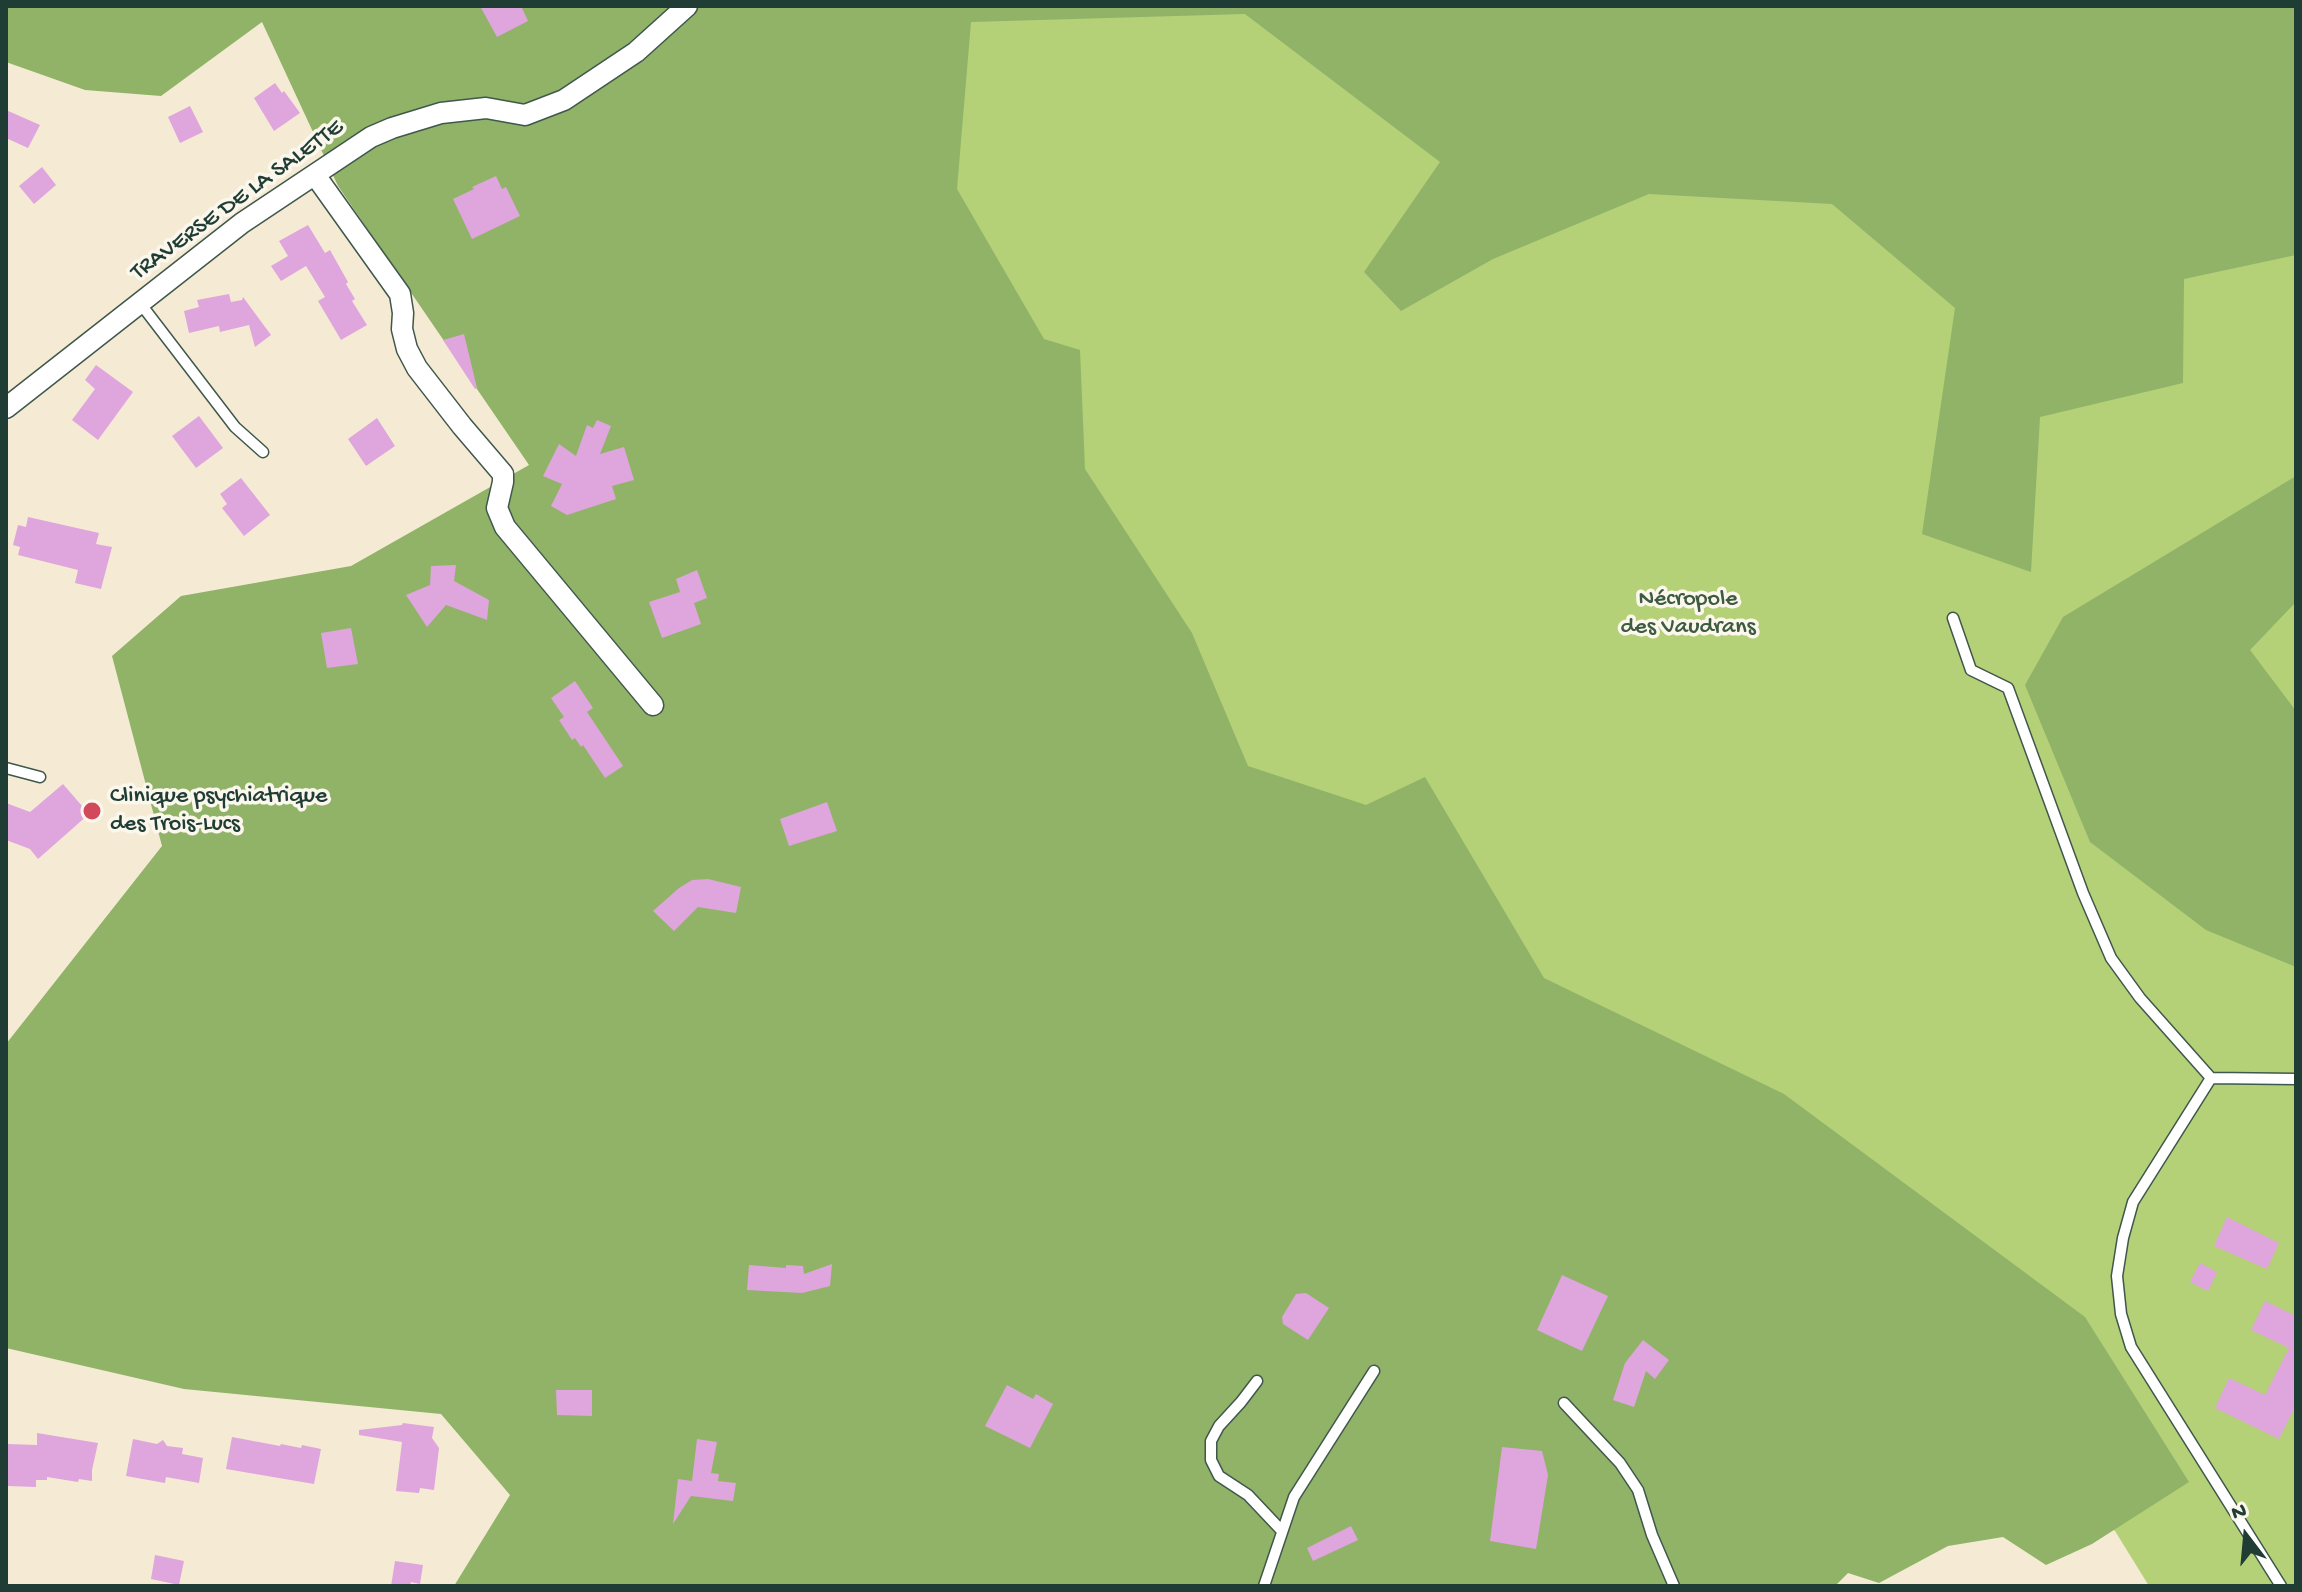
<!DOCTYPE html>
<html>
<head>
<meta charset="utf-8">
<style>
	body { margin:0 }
	#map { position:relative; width:2302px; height:1592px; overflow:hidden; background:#f5ebd5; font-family:"Gochi Hand",sans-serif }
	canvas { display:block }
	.frame { position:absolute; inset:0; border:8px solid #1f3d34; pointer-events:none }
	.north { position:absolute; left:2206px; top:1496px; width:80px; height:80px; -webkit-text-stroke:6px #fbf7ec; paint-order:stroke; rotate:344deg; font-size:22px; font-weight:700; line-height:32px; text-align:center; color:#1f3d34 }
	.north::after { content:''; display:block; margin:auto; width:28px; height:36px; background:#1f3d34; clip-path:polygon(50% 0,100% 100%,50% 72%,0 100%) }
</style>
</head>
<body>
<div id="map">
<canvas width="2302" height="1592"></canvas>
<div class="frame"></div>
<div class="north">N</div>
</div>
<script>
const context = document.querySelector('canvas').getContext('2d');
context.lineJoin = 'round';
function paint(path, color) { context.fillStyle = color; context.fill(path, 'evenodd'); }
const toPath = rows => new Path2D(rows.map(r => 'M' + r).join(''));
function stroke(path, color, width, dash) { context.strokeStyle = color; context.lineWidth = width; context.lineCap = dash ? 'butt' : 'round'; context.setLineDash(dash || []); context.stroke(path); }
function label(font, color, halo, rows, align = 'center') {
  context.font = font + ' "Gochi Hand",sans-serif'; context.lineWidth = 7; context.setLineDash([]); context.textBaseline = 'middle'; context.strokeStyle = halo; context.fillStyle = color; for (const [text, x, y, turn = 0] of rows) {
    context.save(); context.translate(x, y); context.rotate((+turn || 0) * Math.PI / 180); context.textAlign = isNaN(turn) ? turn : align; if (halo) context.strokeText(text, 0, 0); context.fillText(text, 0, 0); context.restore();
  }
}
paint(toPath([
	[700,6,2296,6,2296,1586,2149,1586,2115,1531,1745,1255,1676,1342,676,27]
]), '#b5d177');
paint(toPath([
	[6,6,2296,6,2296,255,2184,279,2183,383,2040,417,2031,572,1922,534,1955,308,1832,204,1649,194,1493,259,1401,311,1364,272,1440,162,1245,14,971,22,957,189,1044,339,1080,350,1085,469,1192,633,1248,766,1366,805,1425,777,1544,978,1784,1094,2085,1317,2189,1482,2092,1544,2046,1565,2003,1537,1948,1546,1879,1583,1848,1573,1835,1586,454,1586,510,1495,441,1414,184,1389,6,1348,6,1044,162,846,112,656,181,596,351,566,529,465,338,186,262,22,161,96,85,90,6,62],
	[2296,476,2296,602,2250,650,2296,711,2296,967,2206,930,2090,842,2025,685,2063,617]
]), '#90b368');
paint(toPath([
	[480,6,521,6,528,21,497,37],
	[275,83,282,93,284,91,300,113,274,131,254,98],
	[190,106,203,132,180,143,168,117],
	[6,110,40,125,28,148,6,138],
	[42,167,56,185,34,204,19,186],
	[496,176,502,189,506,187,520,216,472,239,453,199,474,189,472,187],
	[308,225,325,253,330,250,348,282,346,284,355,299,352,301,367,325,341,340,318,301,325,297,306,266,281,281,271,266,288,256,279,241],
	[229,294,231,302,242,300,243,297,271,335,255,347,249,325,220,332,219,326,189,333,184,311,199,307,197,300],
	[464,334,477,388,475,389,443,340],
	[96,365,133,392,98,440,72,420,95,389,85,380],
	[199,416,223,448,196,468,172,436],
	[377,418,395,446,366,466,348,439],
	[597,420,611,426,600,454,624,447,634,480,612,486,616,499,567,515,551,506,562,484,543,476,559,444,576,456,587,425,593,428],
	[241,478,270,515,244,536,222,508,227,504,220,494],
	[28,517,99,533,96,544,112,547,101,589,75,583,78,570,18,555,20,547,13,545,18,525,26,527],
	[456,565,454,581,489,600,487,620,446,605,427,627,406,595,430,585,431,566],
	[697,570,707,598,694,603,701,624,662,638,649,602,680,592,676,579],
	[351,628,358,664,327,668,321,633],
	[575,681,593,708,587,712,623,766,605,778,583,745,581,747,575,738,572,740,559,720,564,717,551,698],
	[63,784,89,814,38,859,30,849,6,840,6,803,30,812],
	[827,802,837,831,789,846,780,819],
	[708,879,741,887,736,913,698,907,674,931,653,911,679,888,692,880],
	[2227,1217,2279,1243,2267,1269,2214,1246],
	[2200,1263,2217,1272,2208,1291,2190,1282],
	[832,1264,830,1286,802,1293,747,1290,749,1265,786,1268,786,1265,803,1266,804,1274],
	[1562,1275,1608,1296,1582,1351,1537,1330],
	[1306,1293,1329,1308,1308,1340,1283,1324,1282,1317,1296,1294],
	[2265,1301,2296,1316,2296,1405,2279,1439,2215,1408,2229,1378,2265,1395,2289,1348,2251,1330],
	[1643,1340,1669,1360,1655,1379,1646,1371,1634,1407,1613,1400,1625,1363],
	[1007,1385,1033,1399,1036,1394,1053,1404,1030,1448,985,1426],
	[556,1390,592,1390,592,1416,557,1415],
	[403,1423,434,1427,432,1438,439,1448,434,1490,420,1488,419,1493,396,1491,402,1442,359,1435,359,1430,402,1425],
	[37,1433,98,1443,92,1470,92,1481,79,1479,78,1482,47,1477,47,1480,36,1480,36,1487,7,1486,8,1444,37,1445],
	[232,1437,280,1446,281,1444,301,1448,302,1445,321,1449,314,1484,226,1469],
	[133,1439,157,1444,163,1440,167,1446,183,1448,182,1454,203,1458,199,1483,166,1477,165,1483,126,1476],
	[697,1439,717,1442,711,1473,719,1474,718,1481,736,1483,733,1501,691,1496,673,1524,678,1479,692,1481],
	[1502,1447,1542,1451,1548,1475,1536,1549,1490,1541],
	[1351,1526,1358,1540,1313,1561,1307,1548],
	[155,1555,184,1561,179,1585,151,1579],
	[395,1561,423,1565,420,1584,411,1582,410,1586,391,1586]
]), '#dfa5dd');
const service = toPath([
	[140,303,235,427,263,452],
	[1953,618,1971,670,2008,688,2083,893,2111,958,2140,998,2211,1078,2133,1202,2123,1238,2117,1276,2121,1314,2131,1347,2281,1586],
	[6,768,40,777],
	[2211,1078,2296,1079],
	[1257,1381,1241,1402,1219,1426,1211,1441,1211,1460,1219,1476,1248,1495,1282,1531],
	[1564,1403,1620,1463,1638,1490,1652,1535,1674,1586],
	[1264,1586,1294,1497,1374,1371]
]);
const minor = toPath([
	[315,175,400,294,403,313,402,329,407,349,417,368,462,426,503,474,503,482,497,508,505,527,653,705],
	[6,408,242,223,371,137,392,128,441,113,486,108,525,115,564,100,636,52,687,6]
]);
stroke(service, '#3f574c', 13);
stroke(minor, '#3f574c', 23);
stroke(service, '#fff', 10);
stroke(minor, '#fff', 20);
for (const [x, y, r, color] of [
	[92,811,10,"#d1495b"]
]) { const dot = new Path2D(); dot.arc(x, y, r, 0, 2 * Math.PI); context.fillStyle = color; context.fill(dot); stroke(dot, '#fbf7ec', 3); }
label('24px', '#1f3d34', '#fbf7ec', [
	["TRAVERSE DE LA SALETTE",238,201,-36]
]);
label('24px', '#3d5b41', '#fbf7ec', [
	["Nécropole",1688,600],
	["des Vaudrans",1688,628]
]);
label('24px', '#1f3d34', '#fbf7ec', [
	["Clinique psychiatrique",110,797],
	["des Trois-Lucs",110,825]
], 'left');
</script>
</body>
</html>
